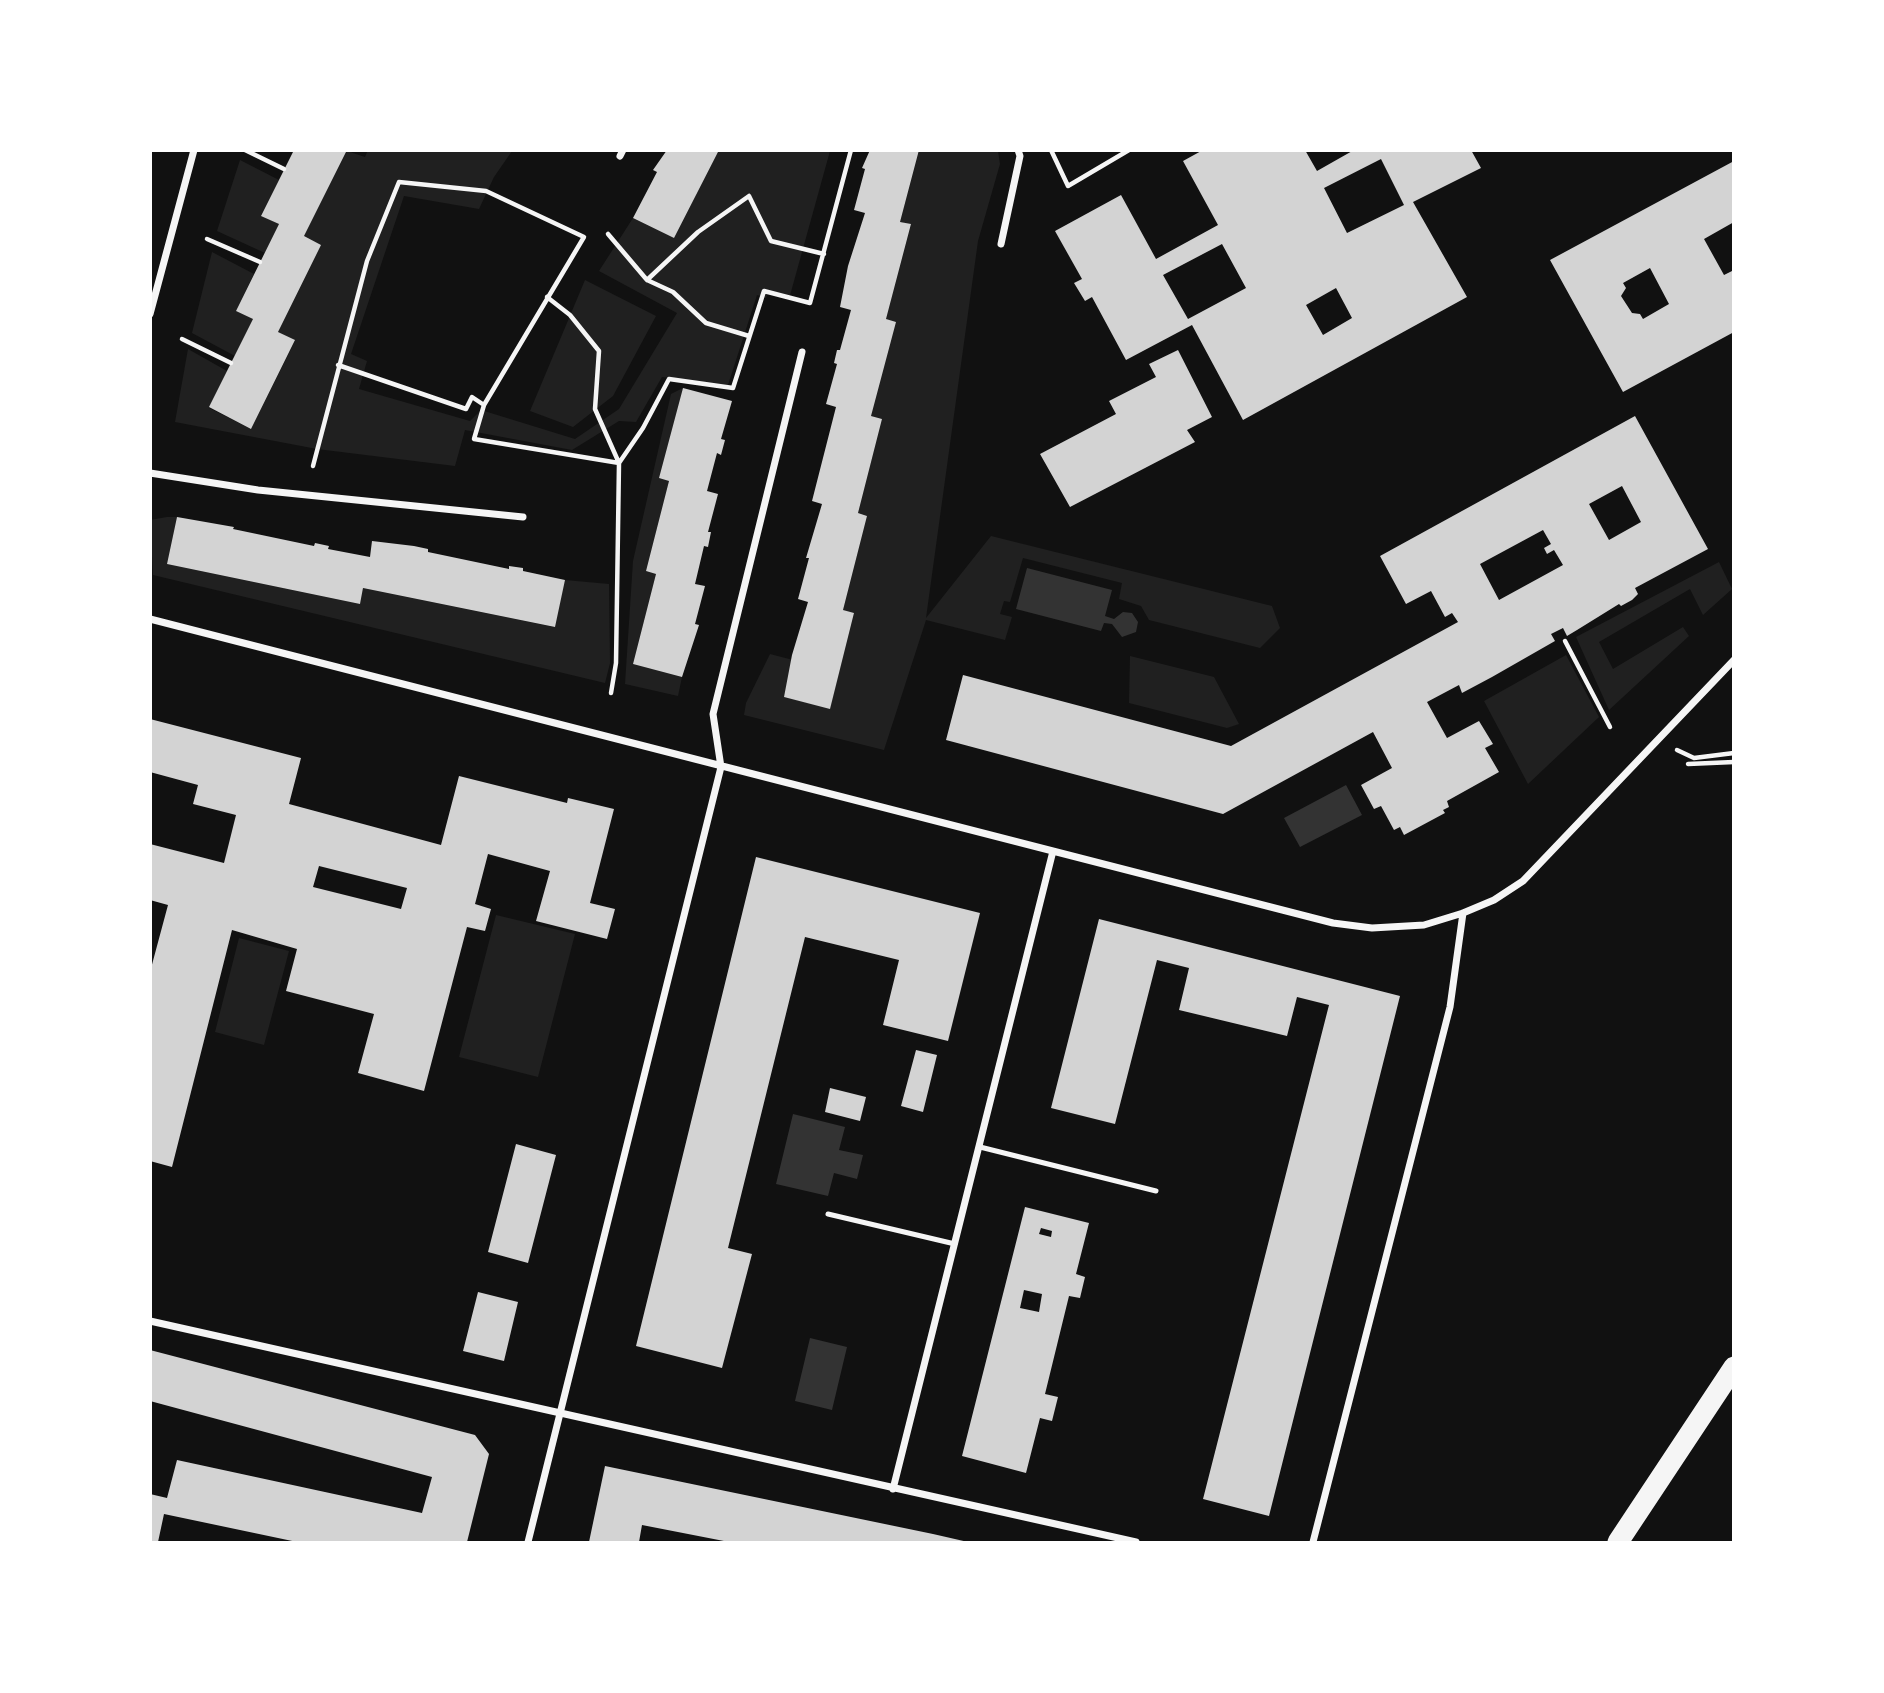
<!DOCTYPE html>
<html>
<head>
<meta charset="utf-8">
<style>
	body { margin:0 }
	#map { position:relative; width:1884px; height:1693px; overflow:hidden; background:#111; font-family:Bitter,serif }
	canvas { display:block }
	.frame { position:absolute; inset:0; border:152px solid #fff; pointer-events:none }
</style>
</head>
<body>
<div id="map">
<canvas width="1884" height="1693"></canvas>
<div class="frame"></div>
</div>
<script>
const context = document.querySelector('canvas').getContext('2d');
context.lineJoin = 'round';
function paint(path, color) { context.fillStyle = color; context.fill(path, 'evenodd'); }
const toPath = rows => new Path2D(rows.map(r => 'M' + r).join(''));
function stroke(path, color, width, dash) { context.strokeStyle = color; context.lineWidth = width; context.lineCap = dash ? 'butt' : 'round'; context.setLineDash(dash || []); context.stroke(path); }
paint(toPath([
	[368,150,512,151,494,177,479,209,404,196,351,354,367,361,359,389,470,421,481,410,575,439,619,409,677,313,599,271,633,218,674,238,718,151,830,151,789,299,768,293,766,298,757,295,728,385,662,377,636,422,619,421,572,450,465,430,455,466,317,449,175,422,188,349,227,371,209,408,251,429,295,341,278,332,304,236,347,151,365,157],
	[919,151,998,151,1000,164,978,241,926,618,991,536,1272,606,1280,628,1260,648,1149,620,1141,606,1119,599,1122,583,1023,558,1010,602,1004,601,1000,614,1012,617,1005,640,926,620,884,750,744,715,746,703,770,654,793,660,784,697,830,708,854,614,843,610,867,516,858,513,882,419,871,416,886,319,911,225,900,222],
	[240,160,279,180,261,215,279,224,265,253,217,231],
	[212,252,254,274,236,311,253,319,235,356,192,333],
	[585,280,656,316,613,396,573,427,530,411],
	[683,388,659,478,669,481,646,571,656,574,633,664,682,677,678,696,625,684,633,561,671,394],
	[167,517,177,517,167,564,360,604,363,588,554,627,565,580,609,584,610,663,605,683,153,575,150,520],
	[1719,562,1732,589,1703,615,1690,589,1599,642,1613,669,1683,627,1689,636,1609,710,1576,637],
	[1566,655,1599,717,1528,784,1484,701],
	[1130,656,1214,677,1239,724,1227,728,1129,703],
	[496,915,575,934,538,1077,459,1057],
	[239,938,289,951,264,1045,215,1032]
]), '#202020');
paint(toPath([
	[1027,568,1112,590,1105,616,1114,619,1123,612,1132,613,1138,622,1136,632,1122,637,1112,624,1104,623,1101,631,1016,609],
	[1346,785,1362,815,1300,847,1284,818],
	[793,1114,845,1127,839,1150,863,1155,857,1179,834,1173,828,1196,776,1184],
	[810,1338,847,1347,832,1410,795,1401]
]), '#333');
paint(toPath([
	[294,150,347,150,304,236,321,245,278,332,295,340,251,429,209,407,253,319,236,311,279,224,261,216],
	[667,150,719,150,674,238,633,218,657,172,653,170],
	[870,150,919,150,900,222,911,224,886,319,896,322,871,416,882,419,858,513,867,516,843,610,854,613,830,709,784,697,792,655,808,602,798,599,809,558,806,558,822,504,812,501,836,407,826,404,837,364,834,363,837,350,840,350,851,310,840,307,848,266,865,213,854,210,865,169,862,168],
	[1203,150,1305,150,1317,171,1354,150,1471,150,1481,168,1413,202,1467,297,1243,420,1192,325,1126,360,1092,297,1085,301,1074,283,1082,279,1055,231,1121,195,1156,259,1218,225,1183,161],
	[1381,159,1404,205,1347,233,1324,188],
	[1222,244,1246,288,1188,319,1163,275],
	[1336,288,1352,318,1323,335,1306,305],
	[1734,161,1734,222,1704,239,1724,275,1734,270,1734,332,1623,392,1550,260],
	[1650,268,1669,304,1643,319,1640,314,1632,313,1621,296,1626,288,1623,283],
	[1178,350,1212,417,1187,430,1195,442,1070,507,1040,454,1116,414,1109,401,1156,377,1149,364],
	[683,388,732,401,721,439,725,440,721,455,717,453,707,491,718,494,708,532,711,532,708,547,704,546,695,584,705,586,695,624,699,625,682,677,633,664,656,574,646,571,669,481,659,478],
	[1635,416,1708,549,1635,588,1638,594,1632,600,1621,606,1619,604,1577,630,1567,636,1563,628,1551,634,1555,641,1492,677,1462,693,1459,685,1427,702,1447,738,1479,721,1493,744,1485,748,1499,772,1447,801,1449,807,1443,810,1445,813,1404,835,1400,827,1394,830,1381,806,1374,809,1361,785,1392,768,1373,732,1223,814,946,740,963,675,1231,746,1458,622,1452,613,1445,617,1431,591,1406,604,1380,556],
	[1622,486,1641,522,1609,540,1589,504],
	[1543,530,1551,544,1544,548,1547,554,1554,550,1563,565,1499,600,1480,564],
	[177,517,234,527,233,529,314,546,315,543,329,546,328,549,370,557,372,541,414,546,428,549,428,552,509,569,509,566,523,568,523,571,565,580,555,627,363,588,360,604,167,564],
	[150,719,301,758,289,804,441,845,459,776,567,803,568,798,614,809,590,903,615,909,607,939,536,921,550,871,488,854,475,904,491,909,485,931,467,927,424,1091,358,1073,374,1014,286,991,297,949,232,930,172,1167,150,1161,150,972,168,905,150,900,150,844,224,863,236,815,193,804,198,785,150,772],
	[319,866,407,888,401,909,313,887],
	[756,857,980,913,948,1041,883,1025,899,960,805,937,728,1248,752,1254,722,1368,636,1346],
	[1099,919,1400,996,1269,1516,1203,1499,1329,1005,1297,997,1287,1036,1179,1010,1189,968,1157,960,1115,1124,1051,1108],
	[916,1050,937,1055,923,1112,901,1106],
	[830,1088,866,1097,860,1121,825,1112],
	[516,1144,556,1155,528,1263,488,1252],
	[1025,1207,1089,1223,1076,1274,1085,1277,1080,1298,1069,1296,1045,1394,1058,1397,1052,1421,1040,1418,1026,1473,962,1456],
	[1041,1228,1052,1231,1051,1237,1039,1234],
	[1024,1290,1042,1294,1039,1312,1020,1308],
	[478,1292,518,1302,504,1361,463,1351],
	[150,1350,475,1435,489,1454,467,1542,297,1542,164,1514,158,1542,150,1542,150,1494,167,1498,177,1460,422,1513,432,1477,150,1401],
	[605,1466,933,1534,968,1542,729,1542,642,1525,639,1542,589,1542]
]), '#d3d3d3');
stroke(toPath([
	[245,150,284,169],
	[1051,150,1068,186,1129,150],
	[608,234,647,280,673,292,706,323,749,336],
	[207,239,260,262],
	[647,280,698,232,749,196,771,241,824,254],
	[547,297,570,315,599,351,595,409,619,463,616,663,611,693],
	[182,339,231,363],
	[338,365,466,409,472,397,484,405],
	[313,466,367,261,399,182,486,191,584,237,484,405,474,439,619,463,643,428,669,379,733,388,764,291,810,303,851,150],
	[1565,641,1610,727],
	[1677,750,1694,758,1734,753],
	[1688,764,1734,762]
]), '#f5f5f5', 4.5);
stroke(toPath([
	[980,1147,1156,1191],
	[828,1214,955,1244]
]), '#f5f5f5', 5);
stroke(toPath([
	[620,156,623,150],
	[1001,244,1020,156,1018,150],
	[150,314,194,150],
	[150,473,258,490,523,517],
	[150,619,1333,923,1372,928,1424,925,1463,913,1494,900,1523,881,1734,660],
	[150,1321,1136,1542],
	[893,1489,1053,851],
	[528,1542,721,767,713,714,802,352],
	[1313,1542,1450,1007,1463,913]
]), '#f5f5f5', 7);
stroke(toPath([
	[1618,1542,1734,1367]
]), '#f5f5f5', 21);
</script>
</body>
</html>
